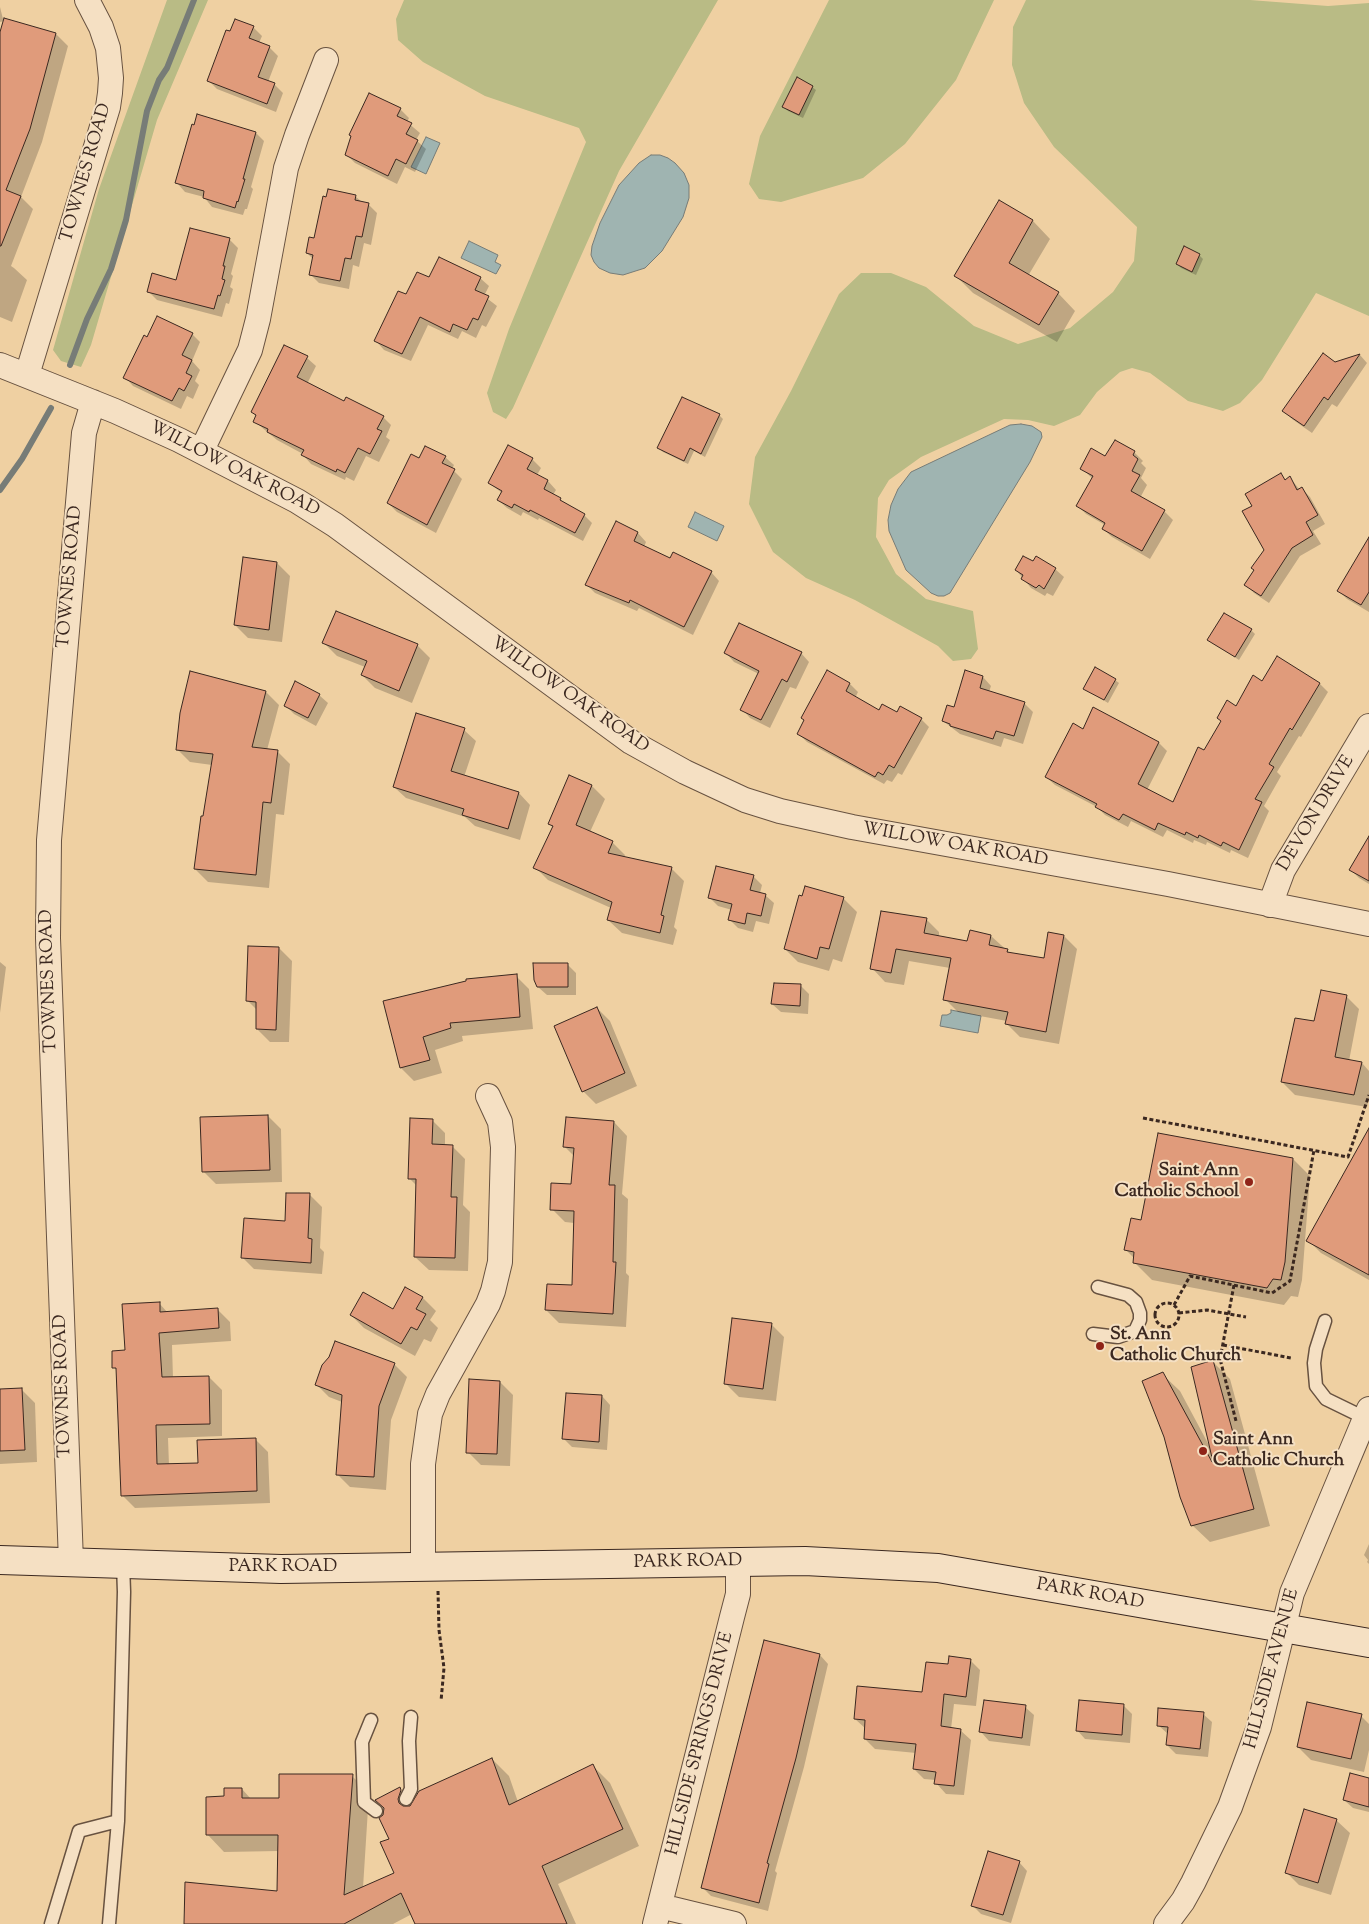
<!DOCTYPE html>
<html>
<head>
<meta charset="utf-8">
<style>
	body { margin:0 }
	canvas { display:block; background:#efd0a2 }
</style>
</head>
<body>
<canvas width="1369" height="1924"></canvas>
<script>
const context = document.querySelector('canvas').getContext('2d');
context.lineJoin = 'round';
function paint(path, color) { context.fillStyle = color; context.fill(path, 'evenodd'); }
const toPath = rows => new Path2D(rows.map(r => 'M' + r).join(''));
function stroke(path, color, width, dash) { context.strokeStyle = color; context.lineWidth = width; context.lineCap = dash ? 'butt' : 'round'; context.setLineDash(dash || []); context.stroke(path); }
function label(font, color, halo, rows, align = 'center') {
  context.font = font + ' "Sorts Mill Goudy",serif'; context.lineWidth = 4; context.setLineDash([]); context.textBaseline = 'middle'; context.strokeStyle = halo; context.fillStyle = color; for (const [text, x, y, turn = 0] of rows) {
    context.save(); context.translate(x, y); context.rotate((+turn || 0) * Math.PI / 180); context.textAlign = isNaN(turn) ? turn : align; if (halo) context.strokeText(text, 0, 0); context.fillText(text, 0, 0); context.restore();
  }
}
paint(toPath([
	[167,0,208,0,157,120,91,345,81,367,61,361,53,350,99,189],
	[404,0,718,0,619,171,513,408,506,419,493,412,487,393,509,329,586,142,579,128,485,96,423,62,398,40,396,19],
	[829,0,994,0,956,80,905,144,863,178,781,202,759,199,749,184,760,136],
	[1026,0,1250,0,1328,6,1369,3,1369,316,1316,293,1262,380,1240,403,1223,411,1188,401,1150,373,1132,368,1120,372,1097,392,1080,415,1054,426,1028,420,1004,419,921,457,889,480,878,498,876,537,896,574,926,599,973,611,978,649,971,659,953,661,938,646,855,600,806,578,773,552,749,504,755,457,791,391,839,294,861,273,891,273,926,287,974,326,1018,344,1070,328,1113,292,1134,261,1137,227,1054,147,1024,103,1012,65,1013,27]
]), '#b9bb85');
const water = toPath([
	[426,137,440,143,426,174,411,167,426,137],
	[651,155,660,155,668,158,675,163,684,173,689,185,689,198,683,217,662,251,645,268,623,275,610,273,599,268,594,262,591,255,592,246,600,223,619,185,639,163,651,155],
	[469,241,498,255,495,262,501,265,496,274,461,258,469,241],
	[1021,424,1032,426,1041,432,1042,437,1030,462,950,593,944,596,938,596,931,593,906,570,889,531,888,520,891,505,898,489,911,472,1010,425,1021,424],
	[695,512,724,526,717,541,688,527,695,512],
	[951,1010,981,1016,978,1033,940,1026,942,1015,947,1015,951,1013,951,1010]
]);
paint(water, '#9fb4b1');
stroke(water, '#777c77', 1);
paint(toPath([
	[0,7,3,19,56,34,68,46,42,142,21,197,33,209,11,266,14,268,27,280,12,322,0,317,0,37,4,21,0,22],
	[253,27,262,36,259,43,269,47,278,56,268,82,274,84,283,93,276,112,217,89,208,80],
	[812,87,816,90,803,118,788,111,784,107],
	[400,109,409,118,407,122,420,133,416,140,426,149,415,172,405,167,397,184,355,163,346,154],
	[256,133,264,141,251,187,253,189,247,209,245,209,243,215,212,207,204,197,185,192,177,183],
	[355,196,363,203,368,204,377,213,371,245,364,243,359,267,353,265,349,289,319,283,310,274,313,259,307,253,315,240],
	[999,202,1033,221,1050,239,1028,276,1058,293,1075,311,1057,342,973,293,956,276],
	[229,239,238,248,231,274,233,276,230,287,233,289,229,304,226,303,222,317,157,300,149,292,176,281],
	[1184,248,1199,255,1203,259,1196,275,1181,268,1177,264],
	[480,278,489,286,484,296,497,306,486,327,482,325,476,338,462,331,458,339,428,325,411,361,384,350,376,341,407,296,430,279],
	[192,334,200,342,192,361,200,370,195,381,199,385,193,399,187,396,181,409,133,386,125,377,148,338],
	[1360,355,1367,363,1337,407,1332,404,1312,433,1292,419,1284,411,1335,363],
	[307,358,316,366,307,384,345,402,383,417,391,425,386,437,390,440,379,462,366,456,354,481,346,477,345,480,311,464,303,455,303,454,277,440,254,421,257,417,252,412],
	[719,415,723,419,705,457,694,451,688,464,663,452,659,448],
	[508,447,532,459,541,468,537,475,548,481,556,490,553,495,584,515,592,523,583,541,539,518,538,520,523,512,521,516,507,508,498,500,502,493,489,483],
	[1134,452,1143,461,1141,463,1146,468,1141,478,1147,485,1140,498,1164,511,1173,520,1150,559,1112,537,1103,529,1105,525,1086,514,1078,506,1093,479,1081,468,1106,458],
	[445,457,454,465,452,469,462,479,436,533,397,512,388,503,420,460],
	[1281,475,1286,480,1290,478,1300,490,1302,489,1310,497,1325,524,1313,531,1321,544,1300,556,1269,603,1254,593,1246,585,1265,550,1253,507],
	[617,523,638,533,646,542,644,547,670,560,711,572,719,581,693,635,639,608,637,611,595,593,587,585],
	[1369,560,1369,612,1347,599,1338,590],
	[277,563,290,576,282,642,248,638,235,625],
	[1033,563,1055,569,1064,577,1053,596,1047,593,1045,596,1031,588,1016,570],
	[1251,630,1255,634,1239,660,1209,640],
	[770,637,801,653,809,662,796,689,790,687,770,728,750,718,742,709,759,674,734,662,726,653,769,639],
	[324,643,417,645,430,658,412,703,375,688,362,675,365,667,337,656],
	[1277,658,1320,684,1328,692,1301,737,1299,736,1277,772,1281,776,1264,806,1269,811,1248,858,1231,850,1230,853,1207,842,1206,845,1194,840,1193,843,1167,830,1163,837,1131,821,1128,827,1105,815,1097,807,1055,785,1046,777,1084,730,1094,709,1159,743,1167,751,1147,790,1173,804,1204,752,1236,707,1263,682],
	[983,677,991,686,989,692,1024,703,1033,712,1023,744,1004,738,1001,747,960,734,943,721],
	[1115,680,1119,683,1108,703,1085,689],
	[850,684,858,692,855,698,879,711,921,719,929,727,902,775,898,773,892,782,887,780,884,784,807,742,798,733],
	[266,692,279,705,267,750,277,751,290,764,284,815,276,814,269,888,208,882,195,869,212,765,190,762,177,749],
	[319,695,328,703,316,726,294,714,286,706],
	[464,730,476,741,464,777,519,793,530,805,520,840,475,826,465,817,406,798,394,787],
	[569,776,592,786,605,799,590,832,612,842,625,855,624,858,671,868,684,881,674,927,677,930,673,945,622,933,608,920,611,908,548,880,535,867,553,828,549,823],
	[1369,838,1369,884,1359,878,1351,870],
	[753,876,762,885,760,893,765,895,774,903,769,924,756,921,753,932,738,928,730,920,732,910,718,906,710,898],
	[806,888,844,899,857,912,842,962,833,959,829,971,798,962,785,949],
	[926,919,939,932,939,937,968,943,991,936,1011,954,1045,960,1064,936,1077,949,1059,1044,1020,1037,1007,1024,1007,1021,958,1012,945,999,950,968,909,961,904,985,885,982,872,968],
	[279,948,292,961,289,1042,270,1042,257,1029,257,1010,248,1001],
	[0,962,6,967,0,1013],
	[567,964,576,973,576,995,547,995,538,987],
	[516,976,529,989,533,1029,462,1036,463,1041,435,1050,442,1073,414,1081,401,1068,384,1002],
	[800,985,809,994,808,1014,781,1012,772,1004],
	[1346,996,1359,1009,1349,1061,1362,1063,1369,1071,1369,1099,1367,1107,1295,1095,1282,1082,1315,1023],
	[597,1008,610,1021,637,1086,596,1104,583,1091],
	[268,1116,281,1129,282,1182,216,1184,203,1171],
	[432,1120,445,1133,445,1146,452,1146,465,1159,463,1205,470,1212,468,1271,429,1270,415,1257,417,1186,410,1179],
	[614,1122,627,1136,622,1194,628,1199,626,1273,629,1276,626,1327,559,1323,546,1310,573,1287,574,1223,565,1222,552,1209,572,1185,574,1156,564,1146],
	[1369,1130,1369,1280,1321,1253,1308,1240],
	[1293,1159,1310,1176,1302,1280,1298,1297,1291,1296,1284,1305,1152,1280,1134,1262,1135,1259,1126,1250,1142,1222],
	[310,1195,322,1207,320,1248,324,1252,322,1274,254,1269,242,1257,286,1222],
	[405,1288,423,1298,436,1311,430,1320,438,1328,431,1342,424,1339,415,1356,364,1328,351,1315,393,1310],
	[159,1303,168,1313,217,1309,230,1322,231,1341,172,1345,173,1378,209,1377,222,1390,222,1436,168,1438,169,1465,199,1464,255,1439,268,1452,270,1503,135,1508,122,1495,117,1371,114,1367],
	[771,1324,784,1337,776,1401,739,1397,726,1384],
	[1213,1362,1230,1379,1270,1526,1210,1542,1192,1525,1162,1374,1180,1391,1210,1447],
	[394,1364,407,1377,391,1420,386,1490,350,1487,337,1474,342,1402,329,1397,316,1384],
	[500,1382,513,1395,510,1466,481,1465,468,1452],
	[0,1390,22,1390,35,1403,37,1462,0,1464],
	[602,1396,610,1405,607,1450,572,1447,563,1438],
	[1369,1544,1369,1564,1367,1562,1368,1560,1364,1555],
	[820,1655,828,1664,804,1767,775,1871,777,1873,768,1911,711,1896,703,1888],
	[970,1660,980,1670,976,1706,954,1704,951,1729,960,1730,971,1740,964,1795,946,1794,936,1783,936,1780,924,1779,914,1769,916,1753,875,1749,865,1739,866,1729,855,1719,923,1693,949,1666],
	[1124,1706,1132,1714,1130,1743,1085,1739,1077,1730],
	[1025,1707,1034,1715,1030,1746,989,1741,981,1732],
	[1203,1714,1212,1722,1208,1757,1176,1754,1167,1745,1168,1734,1158,1725],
	[1361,1716,1369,1724,1369,1750,1364,1772,1311,1760,1298,1747],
	[492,1759,509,1776,518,1802,592,1765,610,1783,639,1846,558,1884,576,1924,416,1924,412,1914,393,1924,185,1924,278,1892,279,1851,224,1852,207,1834,226,1798,242,1789,251,1799,280,1799,352,1776,369,1793,363,1888,396,1874,391,1839,381,1819,400,1789,413,1803],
	[1369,1780,1369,1812,1353,1808,1344,1800],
	[1336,1820,1350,1833,1331,1895,1299,1885,1286,1872],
	[1019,1862,1027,1871,1011,1923,981,1914,973,1906]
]), '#0003');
stroke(toPath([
	[70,365,87,319,111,269,126,220,147,111,159,80,167,68,194,0],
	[0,490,22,459,51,408]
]), '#777c77', 6);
const building = toPath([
	[4,18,56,33,30,129,6,190,21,196,1,246,0,246,0,32,4,18],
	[235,19,254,26,249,38,270,46,258,77,275,83,267,104,207,81,226,30,230,31,235,19],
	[797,77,813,86,799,115,782,107,797,77],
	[369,93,401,108,397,116,412,123,406,134,418,140,406,164,396,159,388,176,345,155,351,136,349,135,369,93],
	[197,114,256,132,243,179,245,179,238,202,237,201,235,208,203,198,204,191,175,183,192,124,194,125,197,114],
	[328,189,356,195,355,200,369,203,362,237,356,236,351,259,345,258,340,281,309,275,313,255,306,253,309,237,314,238,323,196,326,197,328,189],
	[999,200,1033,220,1009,263,1059,292,1039,325,954,276,999,200],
	[190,228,230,238,223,266,225,266,222,279,225,280,220,296,218,295,214,309,147,292,152,273,176,280,190,228],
	[1184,246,1200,254,1192,272,1176,264,1184,246],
	[439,257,481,277,475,290,489,296,478,320,473,318,467,330,453,324,450,332,420,317,402,354,374,341,398,291,406,294,417,272,429,277,439,257],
	[157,316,193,333,182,355,192,360,186,373,192,376,184,391,179,388,172,401,123,378,144,335,147,337,157,316],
	[284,345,308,356,297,377,344,401,346,397,384,416,377,429,382,431,370,454,358,448,345,473,337,469,336,472,301,455,304,450,267,432,268,429,253,422,256,415,251,412,284,345],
	[1323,353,1335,362,1360,354,1328,400,1324,397,1304,426,1282,411,1323,353],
	[682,397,720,414,701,454,690,448,684,461,657,448,682,397],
	[1115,440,1135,451,1133,455,1138,459,1132,471,1140,475,1131,491,1165,510,1142,551,1102,529,1105,523,1076,506,1093,476,1080,469,1091,448,1105,456,1115,440],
	[508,445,533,458,527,469,548,480,544,489,561,498,560,500,585,514,575,533,530,510,529,512,514,504,512,508,497,500,502,491,488,483,508,445],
	[425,446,446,456,442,463,455,469,427,525,387,503,411,454,419,458,425,446],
	[1281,473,1285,480,1290,476,1297,490,1302,487,1318,515,1306,522,1313,535,1292,548,1261,596,1244,585,1254,570,1251,568,1264,550,1242,511,1252,506,1245,494,1281,473],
	[616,521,638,532,634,541,670,558,673,552,712,571,684,627,630,600,629,603,585,585,616,521],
	[1369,537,1369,592,1361,605,1337,591,1369,537],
	[1023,556,1033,561,1036,556,1056,568,1044,589,1039,585,1036,588,1021,579,1023,575,1015,570,1023,556],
	[243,557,277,562,269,630,234,625,243,557],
	[336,611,418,644,399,691,361,675,367,661,322,643,336,611],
	[1224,613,1252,629,1235,657,1207,640,1224,613],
	[739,623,802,652,787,682,782,679,761,720,740,710,759,671,724,653,739,623],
	[1277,656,1320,683,1292,730,1290,728,1269,764,1274,767,1255,799,1262,802,1239,850,1223,842,1221,846,1199,835,1198,838,1186,832,1185,835,1158,823,1155,830,1123,814,1119,820,1095,807,1097,804,1045,777,1073,723,1083,729,1093,707,1159,742,1138,784,1173,802,1198,747,1204,750,1221,721,1217,718,1227,700,1236,706,1253,675,1262,681,1277,656],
	[1095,667,1116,679,1104,700,1083,689,1095,667],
	[827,670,850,683,846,691,879,710,882,704,897,712,900,706,922,718,894,768,889,765,883,775,878,772,875,777,797,734,804,720,801,718,827,670],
	[965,670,983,676,980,688,1025,702,1014,736,996,731,993,739,950,726,950,724,942,721,947,705,954,707,965,670],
	[190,671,266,691,252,747,278,750,271,803,263,802,256,875,194,869,201,816,203,816,213,754,176,750,180,713,190,671],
	[295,681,320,694,308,718,284,706,295,681],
	[416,713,465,728,451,771,519,792,508,829,462,815,464,809,393,787,416,713],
	[569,775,592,785,576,825,613,841,608,853,672,867,661,915,664,916,660,933,607,920,612,902,533,868,553,826,548,824,569,775],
	[1369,836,1369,881,1349,870,1369,836],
	[716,866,754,875,750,890,766,894,761,916,747,913,745,924,728,920,732,904,708,898,716,866],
	[805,886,844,897,829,949,820,947,817,959,784,949,799,895,802,896,805,886],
	[881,911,927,918,924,933,967,941,970,930,991,935,989,945,1008,949,1007,952,1044,958,1048,932,1064,935,1046,1032,1005,1024,1008,1012,943,1000,951,958,896,949,891,973,870,969,881,911],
	[248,946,279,947,276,1030,256,1029,256,1002,246,1001,248,946],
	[533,963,568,963,568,987,537,987,534,980,533,963],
	[517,974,520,1017,450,1023,451,1028,423,1037,430,1060,400,1068,383,1001,466,981,466,979,517,974],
	[774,983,801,984,800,1006,771,1004,774,983],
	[1321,990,1347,995,1335,1057,1362,1062,1354,1095,1281,1082,1295,1018,1314,1021,1321,990],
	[597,1007,625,1073,582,1092,554,1026,597,1007],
	[268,1115,270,1170,202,1172,200,1117,268,1115],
	[566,1117,614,1121,609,1185,615,1185,613,1262,616,1262,613,1314,545,1310,547,1284,572,1285,574,1211,550,1210,551,1183,571,1184,574,1148,563,1147,566,1117],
	[410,1118,433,1119,432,1144,453,1145,451,1197,457,1197,455,1258,414,1257,416,1179,408,1179,410,1118],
	[1369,1128,1369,1275,1306,1241,1369,1128],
	[1158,1133,1293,1158,1285,1262,1281,1280,1273,1279,1267,1288,1133,1263,1134,1252,1124,1250,1131,1218,1141,1220,1158,1133],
	[286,1193,310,1193,308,1238,312,1239,311,1263,241,1258,244,1218,285,1221,286,1193],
	[405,1287,423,1297,416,1309,426,1314,417,1330,411,1327,401,1344,350,1315,363,1292,393,1309,405,1287],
	[160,1302,160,1312,218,1308,219,1328,159,1333,162,1377,209,1376,210,1424,156,1425,157,1464,198,1463,197,1440,256,1438,257,1491,121,1496,116,1368,112,1368,112,1351,125,1350,122,1304,160,1302],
	[732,1318,772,1323,763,1389,724,1384,732,1318],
	[335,1341,395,1363,379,1406,374,1477,336,1475,342,1395,315,1385,322,1365,329,1357,335,1341],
	[1213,1360,1254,1509,1191,1526,1180,1497,1164,1437,1142,1381,1163,1372,1212,1462,1213,1462,1191,1367,1213,1360],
	[469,1379,500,1381,497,1454,466,1453,469,1379],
	[22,1388,25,1450,0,1451,0,1389,22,1388],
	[566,1393,602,1395,599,1442,562,1439,566,1393],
	[764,1640,820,1654,796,1758,767,1863,769,1864,759,1903,701,1888,764,1640],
	[949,1656,971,1659,966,1697,944,1694,941,1726,961,1729,954,1786,934,1784,936,1772,913,1769,916,1744,864,1739,865,1720,854,1719,857,1686,922,1692,926,1662,948,1664,949,1656],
	[984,1700,1026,1705,1022,1738,979,1732,984,1700],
	[1079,1700,1124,1704,1122,1735,1076,1731,1079,1700],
	[1307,1702,1362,1714,1351,1759,1297,1747,1307,1702],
	[1158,1708,1204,1712,1200,1749,1166,1745,1168,1727,1157,1726,1158,1708],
	[492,1758,509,1805,593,1764,623,1829,542,1866,567,1924,415,1924,401,1893,344,1924,184,1924,185,1882,277,1891,278,1835,206,1835,206,1797,224,1796,224,1788,242,1788,242,1798,279,1798,279,1774,353,1774,344,1895,394,1873,380,1842,389,1839,379,1818,383,1815,384,1808,375,1800,400,1787,401,1790,398,1799,399,1803,403,1806,410,1806,419,1791,492,1758],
	[1350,1773,1369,1778,1369,1807,1343,1800,1350,1773],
	[1304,1809,1337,1819,1318,1883,1285,1873,1304,1809],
	[988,1851,1020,1861,1003,1915,971,1906,988,1851]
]);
paint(building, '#e09b7b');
stroke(building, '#3b2820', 1);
const service = toPath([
	[1325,1321,1316,1349,1314,1363,1316,1386,1326,1399,1365,1418],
	[1093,1334,1118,1337,1135,1331,1140,1320,1140,1313,1136,1302,1128,1295,1098,1287],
	[371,1720,362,1742,364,1802,376,1811],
	[406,1799,411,1789,409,1741,411,1717],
	[51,1924,79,1831,118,1821],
	[109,1924,118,1821,124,1592,123,1564]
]);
const minor = toPath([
	[0,365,115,411,179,440,297,501,335,525,631,742,685,772,745,800,780,811,852,827,1168,884,1369,924],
	[27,375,108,107,110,93,111,78,108,48,101,27,87,0],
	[202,450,250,350,258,319,286,168,297,135,326,60],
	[1270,905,1283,870,1369,726],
	[71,1562,48,938,49,840,84,433,93,402],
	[423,1567,423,1464,430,1414,438,1394,488,1304,493,1291,500,1262,503,1147,500,1122,488,1096],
	[660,1906,734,1924],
	[655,1924,732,1617,738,1594,738,1562],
	[1166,1924,1183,1901,1193,1883,1230,1807,1259,1727,1292,1593,1369,1409]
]);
const secondary = toPath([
	[0,1560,281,1569,805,1561,938,1568,1369,1643]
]);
stroke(service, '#685240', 15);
stroke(minor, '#685240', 26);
stroke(secondary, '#3b2820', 30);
stroke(toPath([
	[1143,1118,1348,1157,1369,1095],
	[1234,1285,1221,1354,1219,1355,1236,1421],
	'1155 1315a12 12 0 1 1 24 0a12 12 0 1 1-24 0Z',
	[1174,1305,1190,1276,1272,1293,1290,1281,1314,1150],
	[1179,1313,1207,1310,1246,1317],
	[1223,1345,1291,1358],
	[438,1591,439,1630,444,1668,441,1701]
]), '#3b2820', 3, [4, 2.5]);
stroke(service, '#f5e0c3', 12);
stroke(minor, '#f5e0c3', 24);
stroke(secondary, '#f5e0c3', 28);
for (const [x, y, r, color] of [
	[1249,1182,5,"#8f2418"],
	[1100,1346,5,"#8f2418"],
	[1203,1451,5,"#8f2418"]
]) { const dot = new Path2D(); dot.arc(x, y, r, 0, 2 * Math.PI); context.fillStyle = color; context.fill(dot); stroke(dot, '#f5e0c3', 2); }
label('18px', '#3b2820', '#f5e0c3', [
	["TOWNES ROAD",87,173,-74],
	["WILLOW OAK ROAD",234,470,27],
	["TOWNES ROAD",71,577,-85],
	["WILLOW OAK ROAD",569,696,35],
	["DEVON DRIVE",1317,814,-59],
	["WILLOW OAK ROAD",955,846,10],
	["TOWNES ROAD",50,981,-92],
	["TOWNES ROAD",64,1386,-92],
	["PARK ROAD",688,1563,-1],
	["PARK ROAD",283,1568],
	["PARK ROAD",1090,1595,10],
	["HILLSIDE AVENUE",1273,1669,-75],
	["HILLSIDE SPRINGS DRIVE",701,1744,-76]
]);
label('bold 18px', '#3b2820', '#f5e0c3', [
	["Saint Ann",1239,1172,"right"],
	["Catholic School",1239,1193,"right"],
	["St. Ann",1110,1336],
	["Catholic Church",1110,1357],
	["Saint Ann",1213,1441],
	["Catholic Church",1213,1462]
], 'left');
</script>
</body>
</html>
